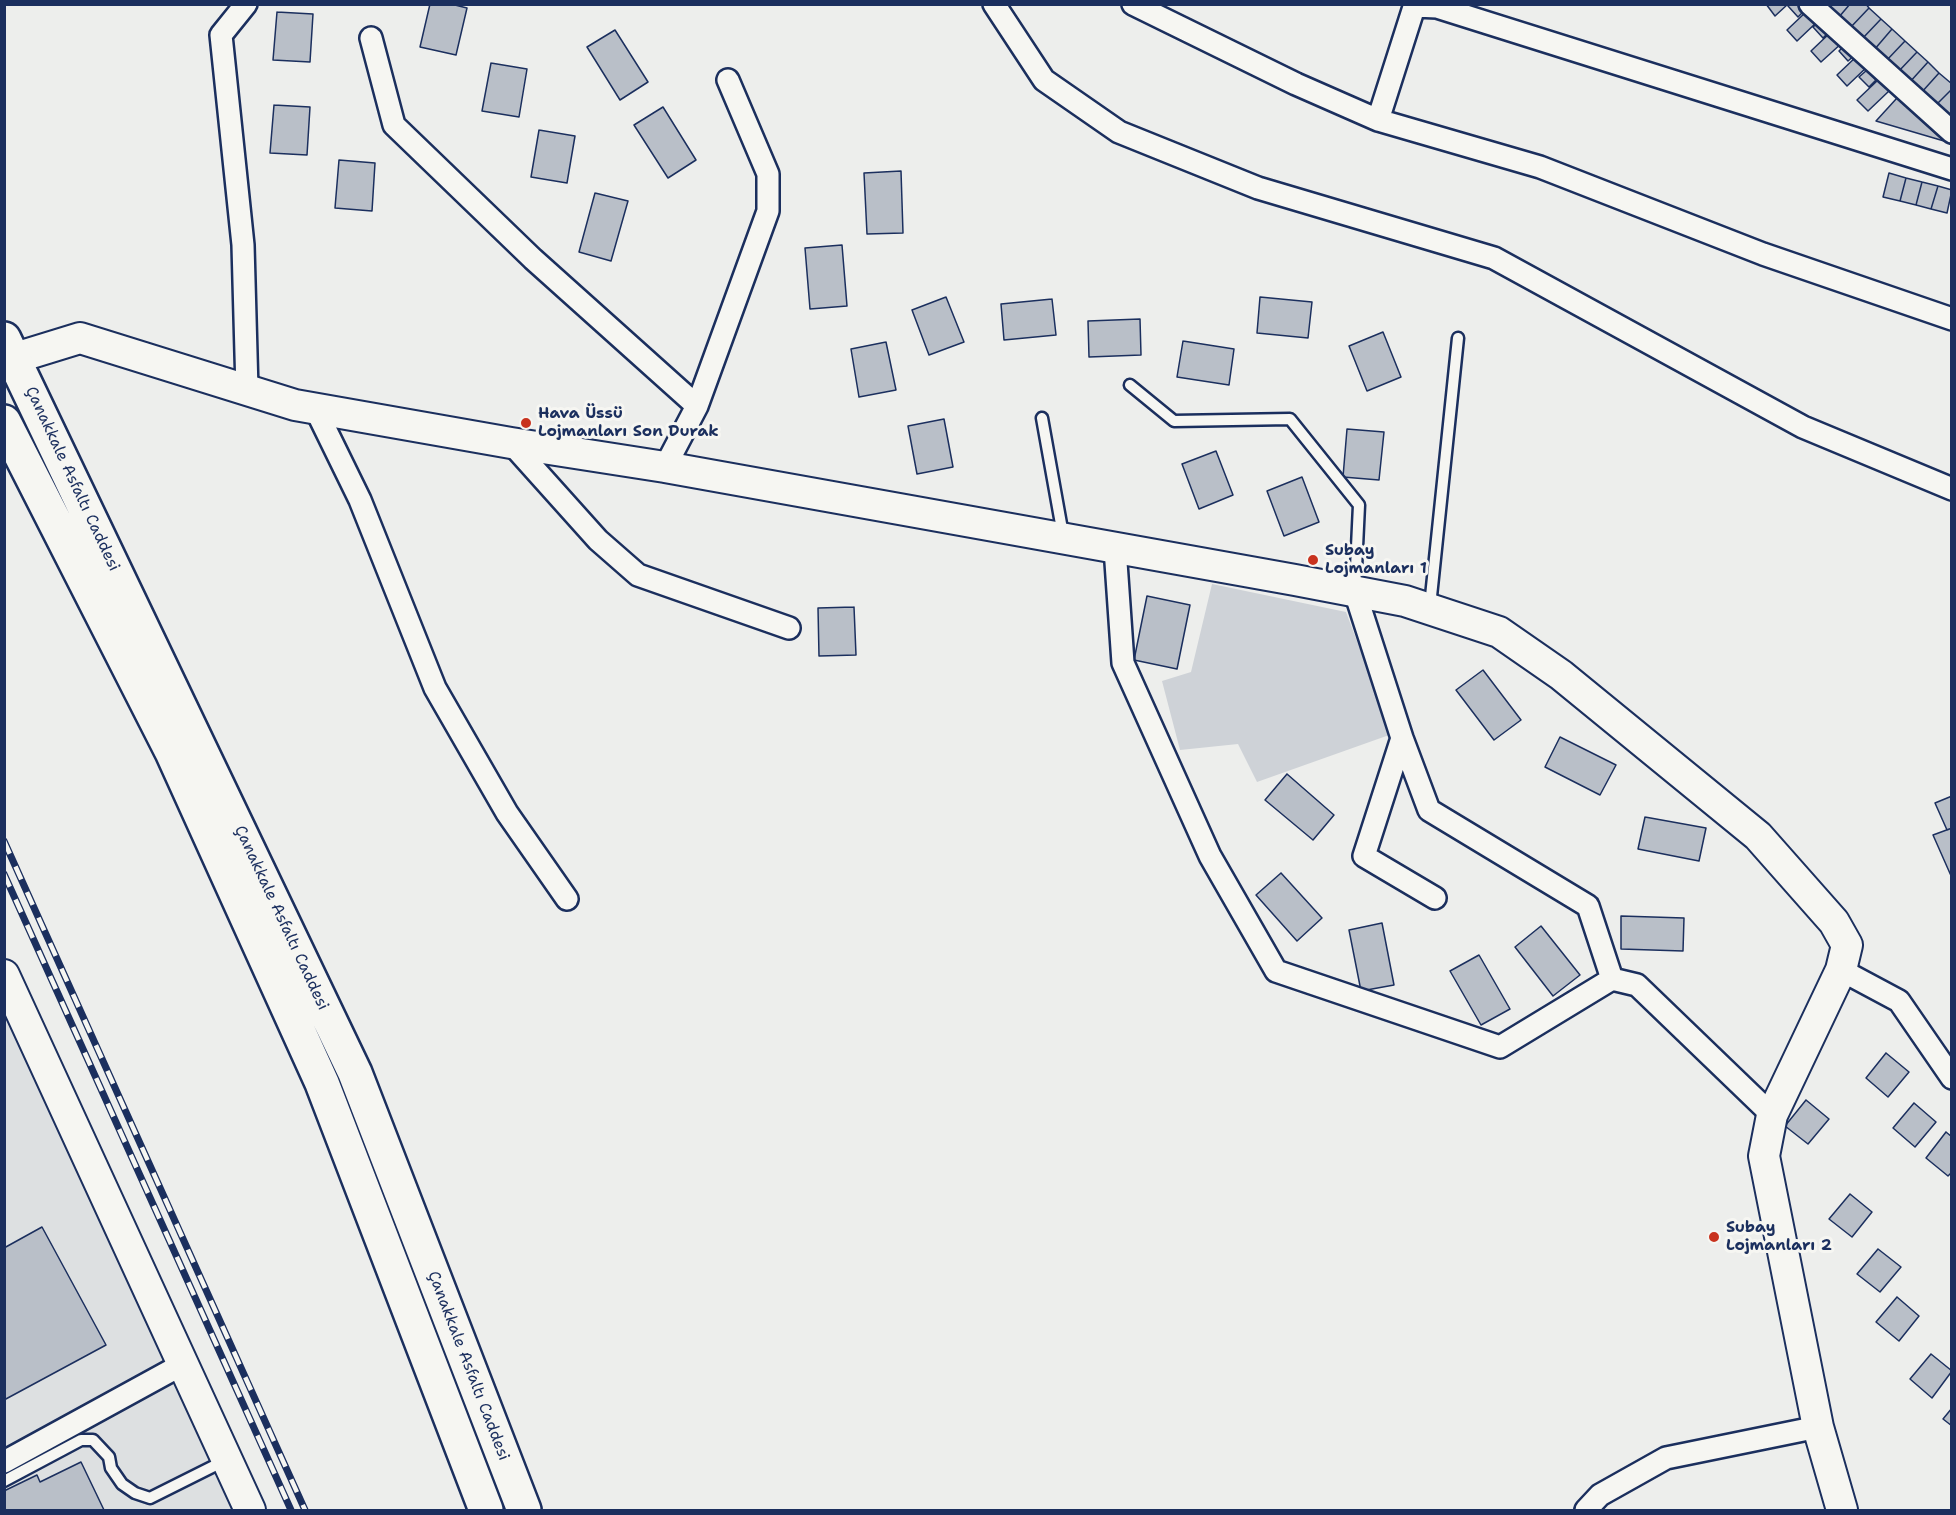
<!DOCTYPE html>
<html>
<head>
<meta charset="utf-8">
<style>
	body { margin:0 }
	#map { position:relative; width:1956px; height:1515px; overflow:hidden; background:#edeeec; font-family:"Shantell Sans",sans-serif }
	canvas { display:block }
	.frame { position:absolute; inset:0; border:6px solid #1b2f5e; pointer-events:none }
</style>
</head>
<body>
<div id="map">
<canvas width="1956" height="1515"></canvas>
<div class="frame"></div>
</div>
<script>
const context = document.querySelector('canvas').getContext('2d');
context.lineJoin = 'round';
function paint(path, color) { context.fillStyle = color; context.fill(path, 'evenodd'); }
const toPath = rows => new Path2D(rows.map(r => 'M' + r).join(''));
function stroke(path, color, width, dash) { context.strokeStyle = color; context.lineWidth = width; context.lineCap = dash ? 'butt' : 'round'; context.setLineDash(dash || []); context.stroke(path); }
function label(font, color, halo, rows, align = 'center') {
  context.font = font + ' "Shantell Sans",sans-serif'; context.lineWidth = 6; context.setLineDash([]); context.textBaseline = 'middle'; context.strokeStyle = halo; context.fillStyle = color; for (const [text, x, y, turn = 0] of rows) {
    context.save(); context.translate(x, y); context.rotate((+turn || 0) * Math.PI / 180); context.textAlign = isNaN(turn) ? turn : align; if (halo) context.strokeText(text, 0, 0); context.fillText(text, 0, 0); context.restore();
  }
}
paint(toPath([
	[5,978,248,1510,5,1510]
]), '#dde0e1');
paint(toPath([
	[1212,584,1346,612,1392,734,1257,782,1238,744,1180,750,1162,681,1191,672]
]), '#ced2d7');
const building = toPath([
	[430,4,451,4,467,8,456,55,420,47,430,4],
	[1766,4,1788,4,1775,16,1766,4],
	[1790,4,1800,4,1805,10,1798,17,1788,6,1790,4],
	[1828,4,1850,4,1839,17,1827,6,1828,4],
	[1850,4,1866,4,1869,8,1850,28,1839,17,1850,4],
	[1869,8,1881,19,1862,39,1850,28,1869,8],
	[1808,10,1818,21,1797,41,1787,30,1808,10],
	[277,12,313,14,310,62,273,60,277,12],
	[1881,19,1892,29,1874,50,1862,39,1881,19],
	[1820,21,1830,31,1823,38,1813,27,1820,21],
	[1892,29,1905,41,1886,61,1874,50,1892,29],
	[615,30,648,82,620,100,587,47,615,30],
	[1832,31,1843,42,1821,62,1811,51,1832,31],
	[1905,41,1917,52,1898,72,1886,61,1905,41],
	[1846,44,1856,54,1848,61,1839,51,1846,44],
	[1917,52,1928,62,1909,83,1898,72,1917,52],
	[1858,55,1868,66,1847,86,1837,75,1858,55],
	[1928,62,1939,73,1921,93,1909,83,1928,62],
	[491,63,527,69,519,117,482,111,491,63],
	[1867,70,1876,80,1869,87,1859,77,1867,70],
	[1939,73,1952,84,1952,89,1935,106,1921,93,1939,73],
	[1878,80,1889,91,1868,111,1857,100,1878,80],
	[1952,89,1952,112,1946,117,1935,106,1952,89],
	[1897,98,1944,141,1876,121,1897,98],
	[274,105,310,107,307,155,270,153,274,105],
	[663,107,696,160,668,178,634,125,663,107],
	[539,130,575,136,567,183,531,177,539,130],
	[339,160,375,163,372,211,335,208,339,160],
	[901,171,903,233,867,234,864,173,901,171],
	[1889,173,1906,178,1900,201,1883,197,1889,173],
	[1906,178,1922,182,1916,205,1900,201,1906,178],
	[1922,182,1938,186,1931,209,1916,205,1922,182],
	[1938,186,1952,190,1947,213,1931,209,1938,186],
	[595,193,628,201,611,261,579,252,595,193],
	[842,245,847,306,810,309,805,248,842,245],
	[946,297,964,342,929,355,912,310,946,297],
	[1260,297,1312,302,1308,338,1257,333,1260,297],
	[1052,299,1056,335,1004,340,1001,304,1052,299],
	[1140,319,1141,355,1089,357,1088,321,1140,319],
	[1383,332,1401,377,1367,391,1349,346,1383,332],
	[1183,341,1234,349,1229,385,1177,377,1183,341],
	[886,342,896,390,859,397,851,349,886,342],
	[944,419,953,467,917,474,908,426,944,419],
	[1347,429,1384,432,1379,480,1343,477,1347,429],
	[1216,451,1233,495,1199,509,1182,464,1216,451],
	[1302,477,1319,522,1284,536,1267,491,1302,477],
	[1147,596,1190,605,1177,669,1134,660,1147,596],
	[854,607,856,655,819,656,818,608,854,607],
	[1483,670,1521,720,1494,740,1456,690,1483,670],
	[1560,737,1616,765,1600,795,1545,767,1560,737],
	[1287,774,1334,815,1313,840,1265,800,1287,774],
	[1952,796,1952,828,1947,830,1935,803,1952,796],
	[1645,817,1706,828,1699,861,1638,849,1645,817],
	[1952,828,1952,878,1933,835,1952,828],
	[1281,873,1322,918,1297,941,1256,895,1281,873],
	[1621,916,1684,918,1683,951,1621,949,1621,916],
	[1382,923,1394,985,1361,991,1349,930,1382,923],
	[1541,926,1580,975,1553,996,1515,947,1541,926],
	[1479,955,1510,1009,1481,1025,1450,971,1479,955],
	[1886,1053,1909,1072,1888,1097,1866,1078,1886,1053],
	[1806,1100,1829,1119,1808,1144,1785,1126,1806,1100],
	[1914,1103,1936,1122,1915,1147,1893,1128,1914,1103],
	[1946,1132,1952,1137,1952,1172,1948,1176,1926,1158,1946,1132],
	[1850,1194,1872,1212,1852,1237,1829,1219,1850,1194],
	[42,1227,106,1345,4,1400,4,1248,42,1227],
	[1878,1249,1901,1267,1880,1292,1857,1274,1878,1249],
	[1897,1297,1919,1316,1899,1341,1876,1322,1897,1297],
	[1931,1354,1952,1371,1932,1398,1910,1379,1931,1354],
	[1952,1408,1952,1426,1943,1419,1952,1408],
	[81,1462,104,1510,4,1510,4,1491,37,1475,40,1482,81,1462]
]);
paint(building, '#b9bfc8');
stroke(building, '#1b2f5e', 1.5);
const lane = toPath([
	[1130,385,1174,421,1290,419,1359,505,1355,589],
	[1042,418,1063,535],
	[1430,606,1458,338],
	[4,1481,81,1440,93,1440,109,1457,111,1468,122,1484,135,1493,150,1498,226,1460]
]);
const street = toPath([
	[246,4,221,35,243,245,247,390],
	[994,4,1044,80,1119,132,1258,188,1494,258,1803,427,1952,489],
	[1133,4,1296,84,1378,120,1540,167,1763,254,1952,319],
	[1810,4,1952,132],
	[1415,6,1437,7,1952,169],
	[371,38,394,125,533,259,697,406],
	[1378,120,1415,4],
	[315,408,360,500,435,688,507,813,567,899],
	[511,443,598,540,638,575,789,628],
	[665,467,697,406,768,211,768,174,728,80],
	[1115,548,1123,663,1210,856,1276,971,1500,1047,1612,979,1637,985,1772,1115],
	[1355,592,1402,738,1429,810,1588,906,1612,979],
	[1402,738,1364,856,1435,898],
	[1841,970,1899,1001,1952,1078],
	[4,1462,183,1364],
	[1586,1510,1600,1495,1666,1458,1818,1427]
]);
const secondary = toPath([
	[15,358,80,338,295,405,511,443,665,467,1295,580,1405,601,1499,632,1561,675,1758,836,1834,922,1847,945,1841,970,1772,1115,1764,1156,1818,1427,1842,1510],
	[4,975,250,1510]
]);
const highway = toPath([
	[4,339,355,1073,524,1510],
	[4,422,172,752,322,1083,486,1510]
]);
stroke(lane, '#1b2f5e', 15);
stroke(street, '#1b2f5e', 26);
stroke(secondary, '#1b2f5e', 34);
stroke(highway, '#1b2f5e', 38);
stroke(lane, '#f6f6f2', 10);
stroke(street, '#f6f6f2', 21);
stroke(secondary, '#f6f6f2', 30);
stroke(highway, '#f6f6f2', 33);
const rail = toPath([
	[4,841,305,1510],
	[4,874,291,1510]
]);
stroke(rail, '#1b2f5e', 7);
stroke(rail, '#f6f6f2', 4.5, [14]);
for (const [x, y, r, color] of [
	[526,423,6,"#c8321e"],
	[1313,560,6,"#c8321e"],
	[1714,1237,6,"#c8321e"]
]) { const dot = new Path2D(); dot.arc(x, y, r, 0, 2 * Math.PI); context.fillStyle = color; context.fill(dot); stroke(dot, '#f6f6f2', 2); }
label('bold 16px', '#1b2f5e', '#f6f6f2', [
	["Hava Üssü",538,414],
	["Lojmanları Son Durak",538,432],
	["Subay",1325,551],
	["Lojmanları 1",1325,569],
	["Subay",1726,1228],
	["Lojmanları 2",1726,1246]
], 'left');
label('16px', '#1b2f5e', '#f6f6f2', [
	["Çanakkale Asfaltı Caddesi",72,479,65],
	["Çanakkale Asfaltı Caddesi",281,918,65],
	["Çanakkale Asfaltı Caddesi",468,1366,69]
]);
</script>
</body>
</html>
